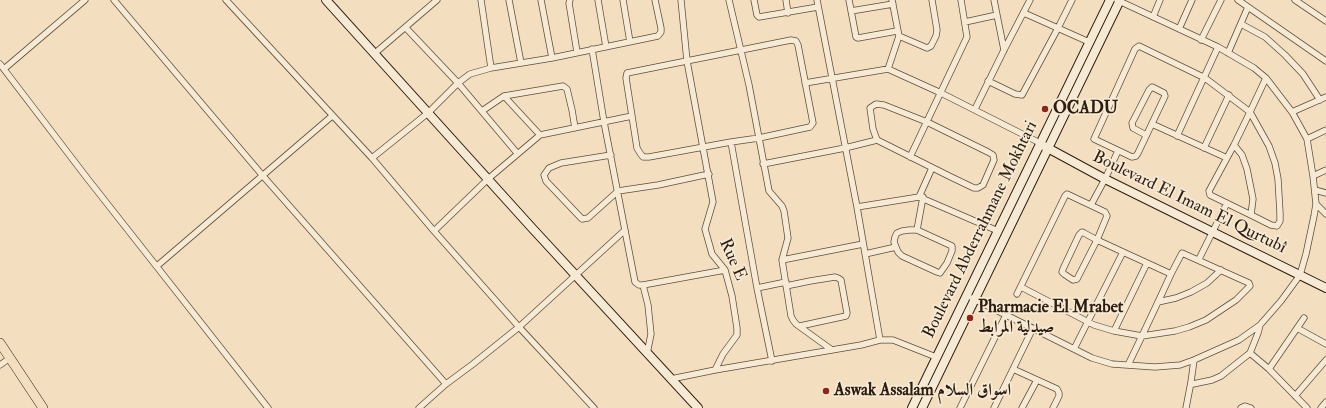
<!DOCTYPE html>
<html>
<head>
<meta charset="utf-8">
<style>
	body { margin:0 }
	canvas { display:block; background:#f3dfbf }
</style>
</head>
<body>
<canvas width="1326" height="408"></canvas>
<script>
const context = document.querySelector('canvas').getContext('2d');
context.lineJoin = 'round';
const toPath = rows => new Path2D(rows.map(r => 'M' + r).join(''));
function stroke(path, color, width, dash) { context.strokeStyle = color; context.lineWidth = width; context.lineCap = dash ? 'butt' : 'round'; context.setLineDash(dash || []); context.stroke(path); }
function label(font, color, halo, rows, align = 'center') {
  context.font = font + ' "IM FELL Double Pica",Amiri,serif'; context.lineWidth = 3.5; context.setLineDash([]); context.textBaseline = 'middle'; context.strokeStyle = halo; context.fillStyle = color; for (const [text, x, y, turn = 0] of rows) {
    context.save(); context.translate(x, y); context.rotate((+turn || 0) * Math.PI / 180); context.textAlign = isNaN(turn) ? turn : align; if (halo) context.strokeText(text, 0, 0); context.fillText(text, 0, 0); context.restore();
  }
}
const street = toPath([
	[114,0,263,176,446,384],
	[226,0,372,158,434,231,519,327,594,408],
	[481,0,491,68],
	[509,0,521,63],
	[541,0,552,58],
	[570,0,569,3,577,52],
	[598,0,606,47],
	[623,0,630,42],
	[681,0,687,61,713,202,705,229,712,254,725,270,732,296,737,328,737,335,723,354,715,370],
	[729,0,749,85,769,191,782,206,784,211,788,238,782,260,791,316,793,320,796,324,832,350],
	[754,0,757,15,759,17,818,7],
	[786,0,788,13],
	[817,0,857,207,880,340],
	[849,0,856,37,858,38,897,31],
	[994,0,1004,50],
	[1238,0,1326,61],
	[1295,0,1326,21],
	[851,11,893,4],
	[1024,13,1089,42],
	[1153,17,1160,0],
	[965,22,997,15],
	[1241,24,1265,37,1285,55,1303,74,1320,100],
	[406,28,458,83,517,153],
	[1179,29,1192,0],
	[899,36,927,48,931,46,936,36,937,30,932,0],
	[791,40,796,41,798,45,813,123,810,127,759,138,731,142,649,157,643,157,640,153,637,148,626,78,627,73,791,40],
	[1201,40,1221,0],
	[592,49,604,122,635,282,639,285,643,285,725,270],
	[1228,53,1248,7],
	[374,54,437,0],
	[0,64,87,178,268,408],
	[4,69,85,0],
	[888,69,899,36,892,0],
	[988,81,1015,94,1022,95,1058,28,1072,0],
	[805,83,888,69,941,93,1040,143],
	[504,96,540,135],
	[975,109,1004,50,1030,0],
	[482,111,504,96,563,86,567,89,572,110,575,128],
	[1292,112,1326,97],
	[1152,124,1227,158],
	[1146,135,1133,128,1132,123,1149,90,1152,87,1164,93,1165,96,1138,153,1136,156,1132,157,1094,139,1135,49,1139,46,1205,78,1250,112,1269,146,1275,163,1278,179,1280,213,1280,221,1277,226,1271,225,1251,215,1210,195,1209,191,1234,145,1250,112,1266,78],
	[1177,136,1218,47],
	[1307,139,1326,130],
	[731,142,757,288,772,361],
	[1234,145,1242,155,1247,169,1253,199,1251,215],
	[1204,148,1229,95],
	[611,155,561,163,549,168,544,175,546,181,582,219,588,218,618,191,658,185,709,174],
	[910,157,967,37,961,0],
	[372,158,428,113,458,83,470,74,491,68,552,58,658,36,661,32,661,28,655,0],
	[763,164,845,148,877,140,951,177,974,188,978,188,983,185,994,160,993,155,988,152,927,122,884,105,876,104,870,108,873,129,877,140],
	[1313,176,1326,170],
	[1315,190,1326,193],
	[919,197,932,168],
	[1316,204,1326,214],
	[1091,205,1105,179,1118,151],
	[857,207,919,197,998,231],
	[909,230,917,230,952,246,952,251,947,263,940,273,937,272,902,256,898,252,894,242,895,237,897,233,902,231,909,230],
	[917,230,923,197],
	[434,231,488,179,540,135,632,116],
	[865,254,896,247],
	[1199,259,1227,203],
	[782,260,863,244],
	[157,266,332,116],
	[643,285,648,305,651,334,647,354],
	[786,286,810,281,835,277,838,278,841,280,847,313,846,316,800,326],
	[1021,287,1094,325,1114,331,1142,336,1175,331,1189,327,1206,320,1236,300,1250,286,1249,283,1182,253,1171,274,1158,302,1142,336,1128,365],
	[757,288,786,282],
	[1017,294,1065,196,1067,194,1105,212,1107,216,1097,240,1077,279,1073,280,1064,274,1062,272,1063,269,1079,235,1082,232,1084,233,1097,240,1123,252,1171,274],
	[972,298,1092,358,1112,364,1155,367,1180,365,1194,360,1239,340,1260,325,1281,301,1300,275,1306,254,1314,216,1316,204,1313,176,1307,139,1292,112,1266,78,1254,68,1218,47,1117,0],
	[1158,302,1176,298,1191,292,1207,283,1221,270],
	[1297,328,1326,344],
	[1114,331,1147,263],
	[1074,349,1123,252],
	[1250,353,1269,369,1307,408],
	[1194,360,1191,382,1193,384,1212,380,1221,376,1250,353,1258,333,1260,325],
	[0,365,10,358],
	[1013,369,1057,389,1059,393,1059,396,1053,408],
	[1269,369,1304,318],
	[671,379,715,370,861,345,880,340,893,340,936,357],
	[1295,396,1326,360],
	[419,408,446,384,473,364,519,327,625,230],
	[960,408,1006,315],
	[994,408,1033,328],
	[1022,408,1037,380],
	[1186,408,1191,382],
	[1241,408,1245,406,1251,408],
	[1321,408,1326,402]
]);
const secondary = toPath([
	[326,0,532,228,698,408],
	[1044,146,1105,179,1326,288],
	[912,408,1110,0],
	[922,408,1120,0]
]);
const primary = toPath([
	[0,343,43,408]
]);
stroke(street, '#5e4e3b', 7);
stroke(secondary, '#2c1d0f', 10);
stroke(primary, '#2c1d0f', 10);
stroke(street, '#f7ead5', 5.5);
stroke(secondary, '#f7ead5', 8);
stroke(primary, '#f3dfbf', 9);
for (const [x, y, r, color] of [
	[1045,109,4,"#8f2418"],
	[970,318,4,"#8f2418"],
	[826,391,4,"#8f2418"]
]) { const dot = new Path2D(); dot.arc(x, y, r, 0, 2 * Math.PI); context.fillStyle = color; context.fill(dot); stroke(dot, '#f7ead5', 1.5); }
label('bold 17px', '#2c1d0f', '#f7ead5', [
	["OCADU",1053,109],
	["Pharmacie El Mrabet",978,308],
	["صيدلية المرابط",978,328],
	["Aswak Assalam اسواق السلام",834,391]
], 'left');
label('17px', '#2c1d0f', '#f7ead5', [
	["Boulevard El Imam El Qurtubî",1189,203,26],
	["Boulevard Abderrahmane Mokhtari",981,230,-64],
	["Rue E",732,260,66]
]);
</script>
</body>
</html>
